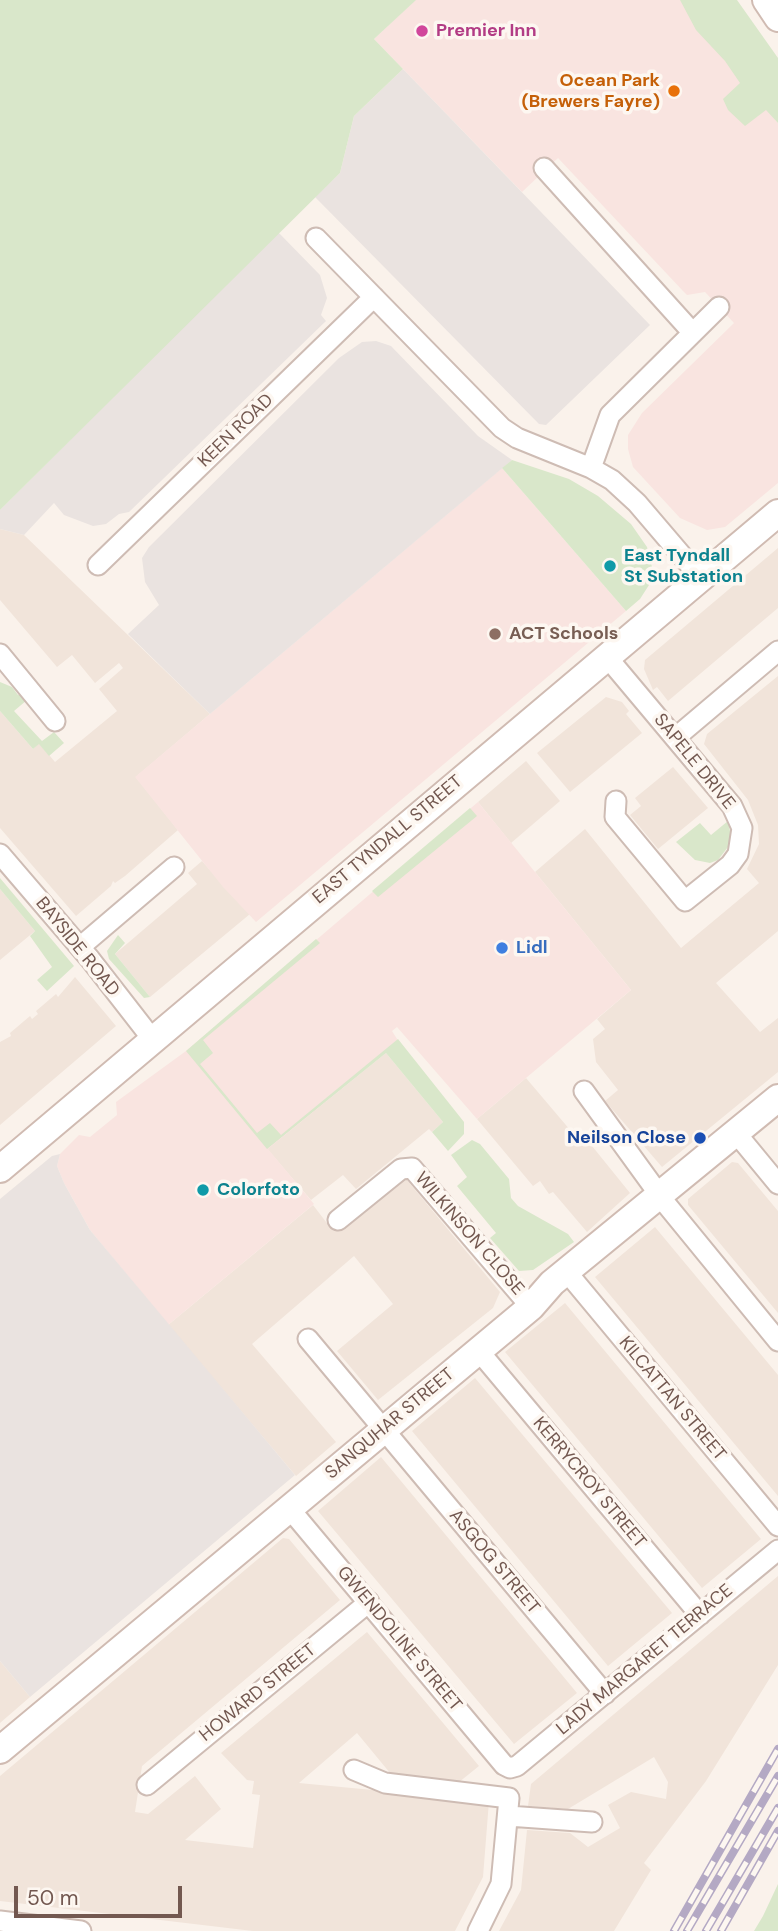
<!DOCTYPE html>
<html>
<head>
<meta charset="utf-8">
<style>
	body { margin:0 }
	#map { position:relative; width:778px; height:1931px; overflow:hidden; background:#faf2eb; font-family:"DM Sans",sans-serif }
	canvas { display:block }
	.scale { position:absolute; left:14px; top:1886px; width:168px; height:32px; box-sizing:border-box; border:4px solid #735850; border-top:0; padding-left:9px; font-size:21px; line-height:24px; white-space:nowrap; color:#735850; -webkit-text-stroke:5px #fdf7f1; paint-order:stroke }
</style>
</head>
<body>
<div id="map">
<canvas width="778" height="1931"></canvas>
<div class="scale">50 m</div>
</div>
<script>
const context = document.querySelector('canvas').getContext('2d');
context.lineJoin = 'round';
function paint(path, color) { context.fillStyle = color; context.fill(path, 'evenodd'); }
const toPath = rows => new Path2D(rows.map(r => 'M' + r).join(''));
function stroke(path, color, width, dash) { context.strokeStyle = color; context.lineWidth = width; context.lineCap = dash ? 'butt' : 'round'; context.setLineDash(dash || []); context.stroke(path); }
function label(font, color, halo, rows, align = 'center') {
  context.font = font + ' "DM Sans",sans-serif'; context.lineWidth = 7; context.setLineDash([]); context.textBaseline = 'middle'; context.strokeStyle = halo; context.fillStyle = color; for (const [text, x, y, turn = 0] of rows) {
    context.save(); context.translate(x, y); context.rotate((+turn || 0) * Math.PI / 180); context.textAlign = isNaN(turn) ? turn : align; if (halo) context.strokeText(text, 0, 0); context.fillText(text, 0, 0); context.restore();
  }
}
paint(toPath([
	[0,529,24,535,210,714,136,777,178,830,125,876,115,883,113,881,111,886,76,916,0,828,0,711,33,749,39,743,55,762,117,711,99,689,123,668,119,663,95,683,72,655,57,667,0,600],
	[778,548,778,608,668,701,657,687,653,690,644,669,645,660],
	[778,676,778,931,716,983,760,1032,778,1018,778,1072,662,1167,605,1101,618,1090,596,1062,593,1039,605,1029,597,1019,631,990,535,872,585,829,681,948,759,883,747,869,759,844,758,825,748,800,704,744,707,734],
	[606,697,622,702,629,711,626,714,642,733,570,792,537,753],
	[526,761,560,801,511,843,478,802],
	[673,767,708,808,658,849,630,815,641,806,635,798],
	[202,861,250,914,150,997,115,954,197,884,188,873],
	[0,889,35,931,0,960],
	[75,977,116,1026,0,1125,0,1042,11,1036,10,1033,30,1016,32,1019,38,1014,36,1011,56,994,58,997],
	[386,1053,443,1122,432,1132,429,1129,356,1189,343,1175,311,1200,267,1149],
	[526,1078,582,1144,588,1141,630,1193,587,1232,553,1192,549,1194,540,1181,533,1186,477,1119],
	[732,1162,738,1163,778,1211,778,1313,688,1205,688,1199],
	[402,1174,500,1292,493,1308,378,1400,337,1351,393,1304,354,1256,252,1344,336,1442,296,1476,168,1325,313,1205,333,1231],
	[655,1227,778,1375,778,1496,595,1277],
	[565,1303,761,1539,702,1588,505,1352],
	[475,1378,672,1613,608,1666,412,1431],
	[381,1457,577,1693,514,1744,318,1511],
	[283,1538,289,1539,340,1600,142,1766,135,1812,148,1814,195,1776,221,1809,185,1840,253,1848,260,1795,252,1794,254,1781,247,1780,221,1753,367,1632,479,1766,453,1787,395,1779,357,1733,299,1783,489,1801,483,1877,455,1931,253,1931,0,1901,0,1776],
	[778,1576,778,1665,706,1781,644,1863,651,1870,614,1931,499,1931,521,1890,527,1830,570,1833,588,1847,620,1828,608,1805,631,1792,666,1799,668,1782,654,1757,568,1809,528,1806,531,1784],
	[0,1661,30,1697,0,1723]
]), '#f1e4da');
paint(toPath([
	[415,0,683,0,778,123,778,483,725,527,707,530,680,518,633,467,628,449,628,435,642,413,734,323,705,292,687,295,683,291,558,158,522,192,374,39],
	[502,468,626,611,256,922,223,887,135,777],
	[478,802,631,990,477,1119,397,1027,392,1031,399,1042,268,1149,314,1204,168,1325,90,1230,64,1183,57,1166,60,1154,79,1135,90,1137,117,1115,116,1102,186,1051]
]), '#f9e4e0');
paint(toPath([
	[403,69,650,325,546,425,539,424,315,197,340,173,354,116],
	[278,232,320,275,327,298,321,315,326,321,129,512,119,514,106,524,93,526,64,515,54,503,24,535,0,529,0,510],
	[376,341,391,346,478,436,512,460,210,714,128,634,159,605,145,582,142,558,149,547,339,358,362,342],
	[60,1154,57,1166,64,1183,90,1230,295,1475,30,1697,0,1661,0,1199,52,1156]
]), '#eae3e0');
paint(toPath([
	[0,0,416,0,374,39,403,69,354,116,340,173,0,510],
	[680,0,737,0,778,58,778,123,766,110,745,126,728,110,723,99,740,83,725,61,696,30],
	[512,460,569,479,598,496,631,524,647,547,653,571,649,585,640,599,626,611,502,468],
	[0,682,12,687,18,695,21,693,27,700,14,711,42,741,54,732,64,743,49,756,39,744,33,749,0,711],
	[470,808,477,816,378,897,372,891],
	[728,821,731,836,728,847,718,860,710,863,695,860,676,842,700,823,711,835],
	[0,878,74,966,47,991,37,980,52,967,30,936,35,931,0,889],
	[118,935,125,943,115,954,150,997,144,998,109,959,107,951],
	[316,939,320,943,203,1040,213,1053,200,1064,257,1133,270,1123,281,1135,398,1039,464,1122,464,1134,448,1151,432,1132,443,1122,386,1053,267,1149,186,1051],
	[472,1140,480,1144,509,1179,511,1198,518,1206,568,1234,574,1242,533,1270,519,1271,490,1238,496,1233,457,1186,467,1177,451,1155],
	[778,1884,778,1931,754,1931,763,1916]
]), '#d9e7ca');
const street = toPath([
	[544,168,692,332],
	[316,238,502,428,517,438,591,468,612,480,637,503,701,578],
	[591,468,610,415,719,307],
	[98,565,374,297],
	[0,654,55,721],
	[607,657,732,806,742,828,738,854,730,865,685,901,615,817,616,801],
	[675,738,778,651],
	[0,854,90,959,153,1040],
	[80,947,174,867],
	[584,1091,666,1204,778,1341],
	[736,1133,778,1184],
	[338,1220,401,1169,412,1168,531,1307],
	[566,1271,778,1526],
	[308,1339,605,1694],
	[478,1350,700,1615],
	[289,1508,504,1765,510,1768,517,1766,778,1550],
	[354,1770,385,1783,509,1798,501,1884,478,1931],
	[147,1785,369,1602],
	[508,1816,592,1822],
	[0,1921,81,1931]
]);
const secondary = toPath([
	[766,0,778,18],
	[0,1169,778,513],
	[0,1750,531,1307,552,1283,778,1098]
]);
stroke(street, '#cebcb4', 23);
stroke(secondary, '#d0bbb2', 30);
stroke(street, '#fff', 19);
stroke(secondary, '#fff', 26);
const rail = toPath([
	[674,1931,778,1749],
	[687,1931,778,1776],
	[706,1931,778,1808],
	[721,1931,778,1831]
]);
stroke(rail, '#b4a9c4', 8);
stroke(rail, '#fdf7f1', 5, [16]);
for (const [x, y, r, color] of [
	[422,31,7,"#d1479c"],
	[674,91,7,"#e8710a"],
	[610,566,7,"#0f9aa8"],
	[495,634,7,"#8d6e63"],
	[502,948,7,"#3f7fe0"],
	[700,1138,7,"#1a4fb4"],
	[203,1190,7,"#0f9aa8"]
]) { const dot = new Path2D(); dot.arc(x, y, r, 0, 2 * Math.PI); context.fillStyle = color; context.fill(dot); stroke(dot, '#fdf7f1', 2.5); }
label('bold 18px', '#b23c85', '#fdf7f1', [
	["Premier Inn",436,31]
], 'left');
label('bold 18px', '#c56008', '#fdf7f1', [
	["Ocean Park",660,81],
	["(Brewers Fayre)",660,102]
], 'right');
label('18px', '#735850', '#fdf7f1', [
	["KEEN ROAD",236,431,-44],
	["SAPELE DRIVE",694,762,51],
	["EAST TYNDALL STREET",388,840,-40],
	["BAYSIDE ROAD",77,947,51],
	["WILKINSON CLOSE",469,1234,49],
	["KILCATTAN STREET",672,1399,50],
	["SANQUHAR STREET",390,1424,-40],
	["KERRYCROY STREET",589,1483,50],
	["ASGOG STREET",494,1562,50],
	["GWENDOLINE STREET",399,1639,50],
	["LADY MARGARET TERRACE",645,1660,-40],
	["HOWARD STREET",258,1693,-39]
]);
label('bold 18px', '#0d838f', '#fdf7f1', [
	["East Tyndall",624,556],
	["St Substation",624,577],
	["Colorfoto",217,1190]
], 'left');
label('bold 18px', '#785e54', '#fdf7f1', [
	["ACT Schools",509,634]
], 'left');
label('bold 18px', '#366cbe', '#fdf7f1', [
	["Lidl",516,948]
], 'left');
label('bold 18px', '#164399', '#fdf7f1', [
	["Neilson Close",686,1138]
], 'right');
</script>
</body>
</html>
